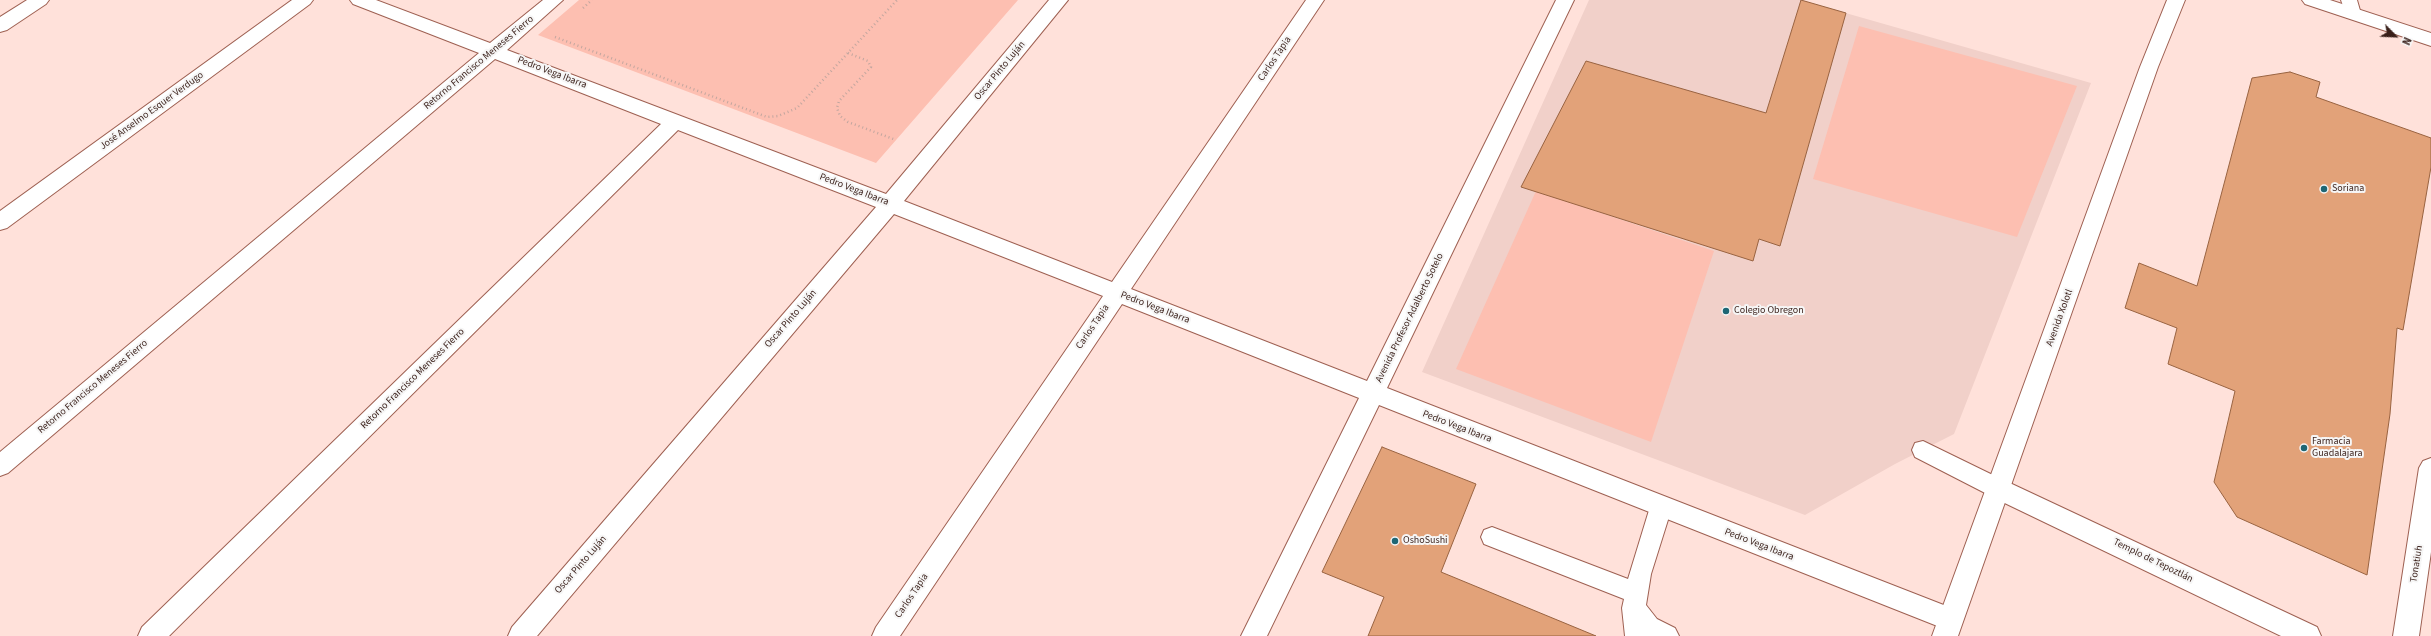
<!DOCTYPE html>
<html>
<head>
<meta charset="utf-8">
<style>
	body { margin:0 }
	#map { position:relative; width:2431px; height:636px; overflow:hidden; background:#ffe1da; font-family:"Source Sans 3",sans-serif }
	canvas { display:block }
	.north { position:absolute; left:2375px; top:16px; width:40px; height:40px; -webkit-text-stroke:3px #f6f6f6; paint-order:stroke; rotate:114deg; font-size:11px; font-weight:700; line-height:16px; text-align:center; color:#391f19 }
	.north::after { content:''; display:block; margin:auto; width:14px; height:18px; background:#391f19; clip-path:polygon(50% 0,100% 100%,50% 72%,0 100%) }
</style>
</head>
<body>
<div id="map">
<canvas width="2431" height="636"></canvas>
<div class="north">N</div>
</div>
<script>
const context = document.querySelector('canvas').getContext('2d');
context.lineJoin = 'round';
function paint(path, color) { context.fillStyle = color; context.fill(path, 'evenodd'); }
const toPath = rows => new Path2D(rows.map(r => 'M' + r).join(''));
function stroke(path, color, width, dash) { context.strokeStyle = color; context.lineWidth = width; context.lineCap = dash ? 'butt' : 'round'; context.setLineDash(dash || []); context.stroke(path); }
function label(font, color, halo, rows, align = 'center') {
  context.font = font + ' "Source Sans 3",sans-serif'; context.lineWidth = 4; context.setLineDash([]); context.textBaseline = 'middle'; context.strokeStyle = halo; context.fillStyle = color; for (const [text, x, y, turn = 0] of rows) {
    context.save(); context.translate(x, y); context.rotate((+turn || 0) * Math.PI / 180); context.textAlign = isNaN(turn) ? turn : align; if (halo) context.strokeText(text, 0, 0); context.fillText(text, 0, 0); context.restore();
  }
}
paint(toPath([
	[1589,0,1800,0,2091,83,1954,434,1895,464,1805,515,1422,372]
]), '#f1d0c9');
paint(toPath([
	[579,0,1018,0,876,163,538,35],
	[1859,26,2077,86,2017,237,1813,179],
	[1536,191,1714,251,1651,442,1456,369]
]), '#fdbfb1');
const building = toPath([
	[1801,0,1846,13,1780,246,1759,239,1753,261,1521,187,1586,61,1766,113,1801,0],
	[2290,72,2320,82,2316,97,2431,138,2431,167,2403,330,2397,328,2390,414,2367,575,2237,517,2214,482,2235,391,2168,364,2177,328,2125,308,2139,263,2197,286,2252,78,2290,72],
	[1382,447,1476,484,1441,572,1596,636,1368,636,1384,597,1322,572,1382,447]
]);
paint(building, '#e2a279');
stroke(building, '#996341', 1);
const service = toPath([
	[2341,0,2357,0,2361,14,2359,18,2347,18,2341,0],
	[1923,441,2005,481,2008,488,2005,495,1997,498,1989,495,1915,457,1912,450,1915,443,1923,441],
	[1661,497,1669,500,1672,507,1651,574,1646,605,1657,619,1675,628,1679,636,1625,636,1622,608,1624,599,1484,544,1481,537,1484,530,1492,527,1628,579,1650,507,1653,500,1661,497]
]);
const minor = toPath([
	[27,0,49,0,46,4,7,30,0,32,0,17,27,0],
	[292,0,313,0,310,4,7,228,0,230,0,211,292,0],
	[350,0,376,0,490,43,543,0,563,0,507,50,886,194,1049,0,1068,0,904,201,1112,282,1306,0,1324,0,1131,289,1367,381,1556,0,1574,0,1387,388,1959,611,1963,619,1959,627,1950,631,1379,405,1267,636,1241,636,1359,398,1122,304,900,636,872,636,876,627,1103,296,894,214,537,636,508,636,512,627,876,207,678,130,169,636,138,636,142,627,661,124,495,59,8,473,0,476,0,452,479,53,353,4,350,0],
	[2302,0,2330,0,2431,33,2431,46,2305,4,2302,0],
	[2431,458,2431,552,2419,636,2393,636,2419,468,2423,461,2431,458],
	[1997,477,2317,627,2321,636,2281,636,1988,495,1985,488,1988,481,1997,477]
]);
const tertiary = toPath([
	[2167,0,2185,0,2158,67,1958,636,1932,636,2140,67,2167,0]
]);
stroke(service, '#9e6052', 2);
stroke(minor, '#9e6052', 2);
stroke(tertiary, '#9e6052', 2);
stroke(toPath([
	[583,8,592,0],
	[555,37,767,117,778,116,797,108,897,0],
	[848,53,868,61,871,67,839,101,837,108,840,116,848,122,896,140]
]), '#c2a69f', 2.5, [1, 3]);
paint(service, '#fff');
paint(minor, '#fff');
paint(tertiary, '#fff');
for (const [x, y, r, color] of [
	[2324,189,4,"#1e6674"],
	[1726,311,4,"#1e6674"],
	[2304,448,4,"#1e6674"],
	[1395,541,4,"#1e6674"]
]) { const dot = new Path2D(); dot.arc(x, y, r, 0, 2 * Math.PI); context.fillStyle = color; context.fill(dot); stroke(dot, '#f6f6f6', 1.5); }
label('10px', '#391f19', '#f6f6f6', [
	["Carlos Tapia",1275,59,-56],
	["Retorno Francisco Meneses Fierro",479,63,-40],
	["Oscar Pinto Luján",1000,71,-50],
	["Pedro Vega Ibarra",552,73,21],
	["José Anselmo Esquer Verdugo",152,111,-36],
	["Pedro Vega Ibarra",854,190,21],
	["Pedro Vega Ibarra",1155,308,21],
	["Avenida Profesor Adalberto Sotelo",1410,318,-64],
	["Avenida Xolotl",2060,318,-70],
	["Oscar Pinto Luján",791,319,-49],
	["Carlos Tapia",1093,327,-56],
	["Retorno Francisco Meneses Fierro",413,379,-44],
	["Retorno Francisco Meneses Fierro",93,387,-40],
	["Pedro Vega Ibarra",1457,427,21],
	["Pedro Vega Ibarra",1759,545,21],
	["Templo de Tepoztlán",2153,561,26],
	["Tonatiuh",2417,564,-81],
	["Oscar Pinto Luján",581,565,-49],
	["Carlos Tapia",912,596,-56]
]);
label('10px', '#391f19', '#f6f6f6', [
	["Soriana",2332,189],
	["Colegio Obregon",1734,311],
	["Farmacia",2312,442],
	["Guadalajara",2312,454],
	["OshoSushi",1403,541]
], 'left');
</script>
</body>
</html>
